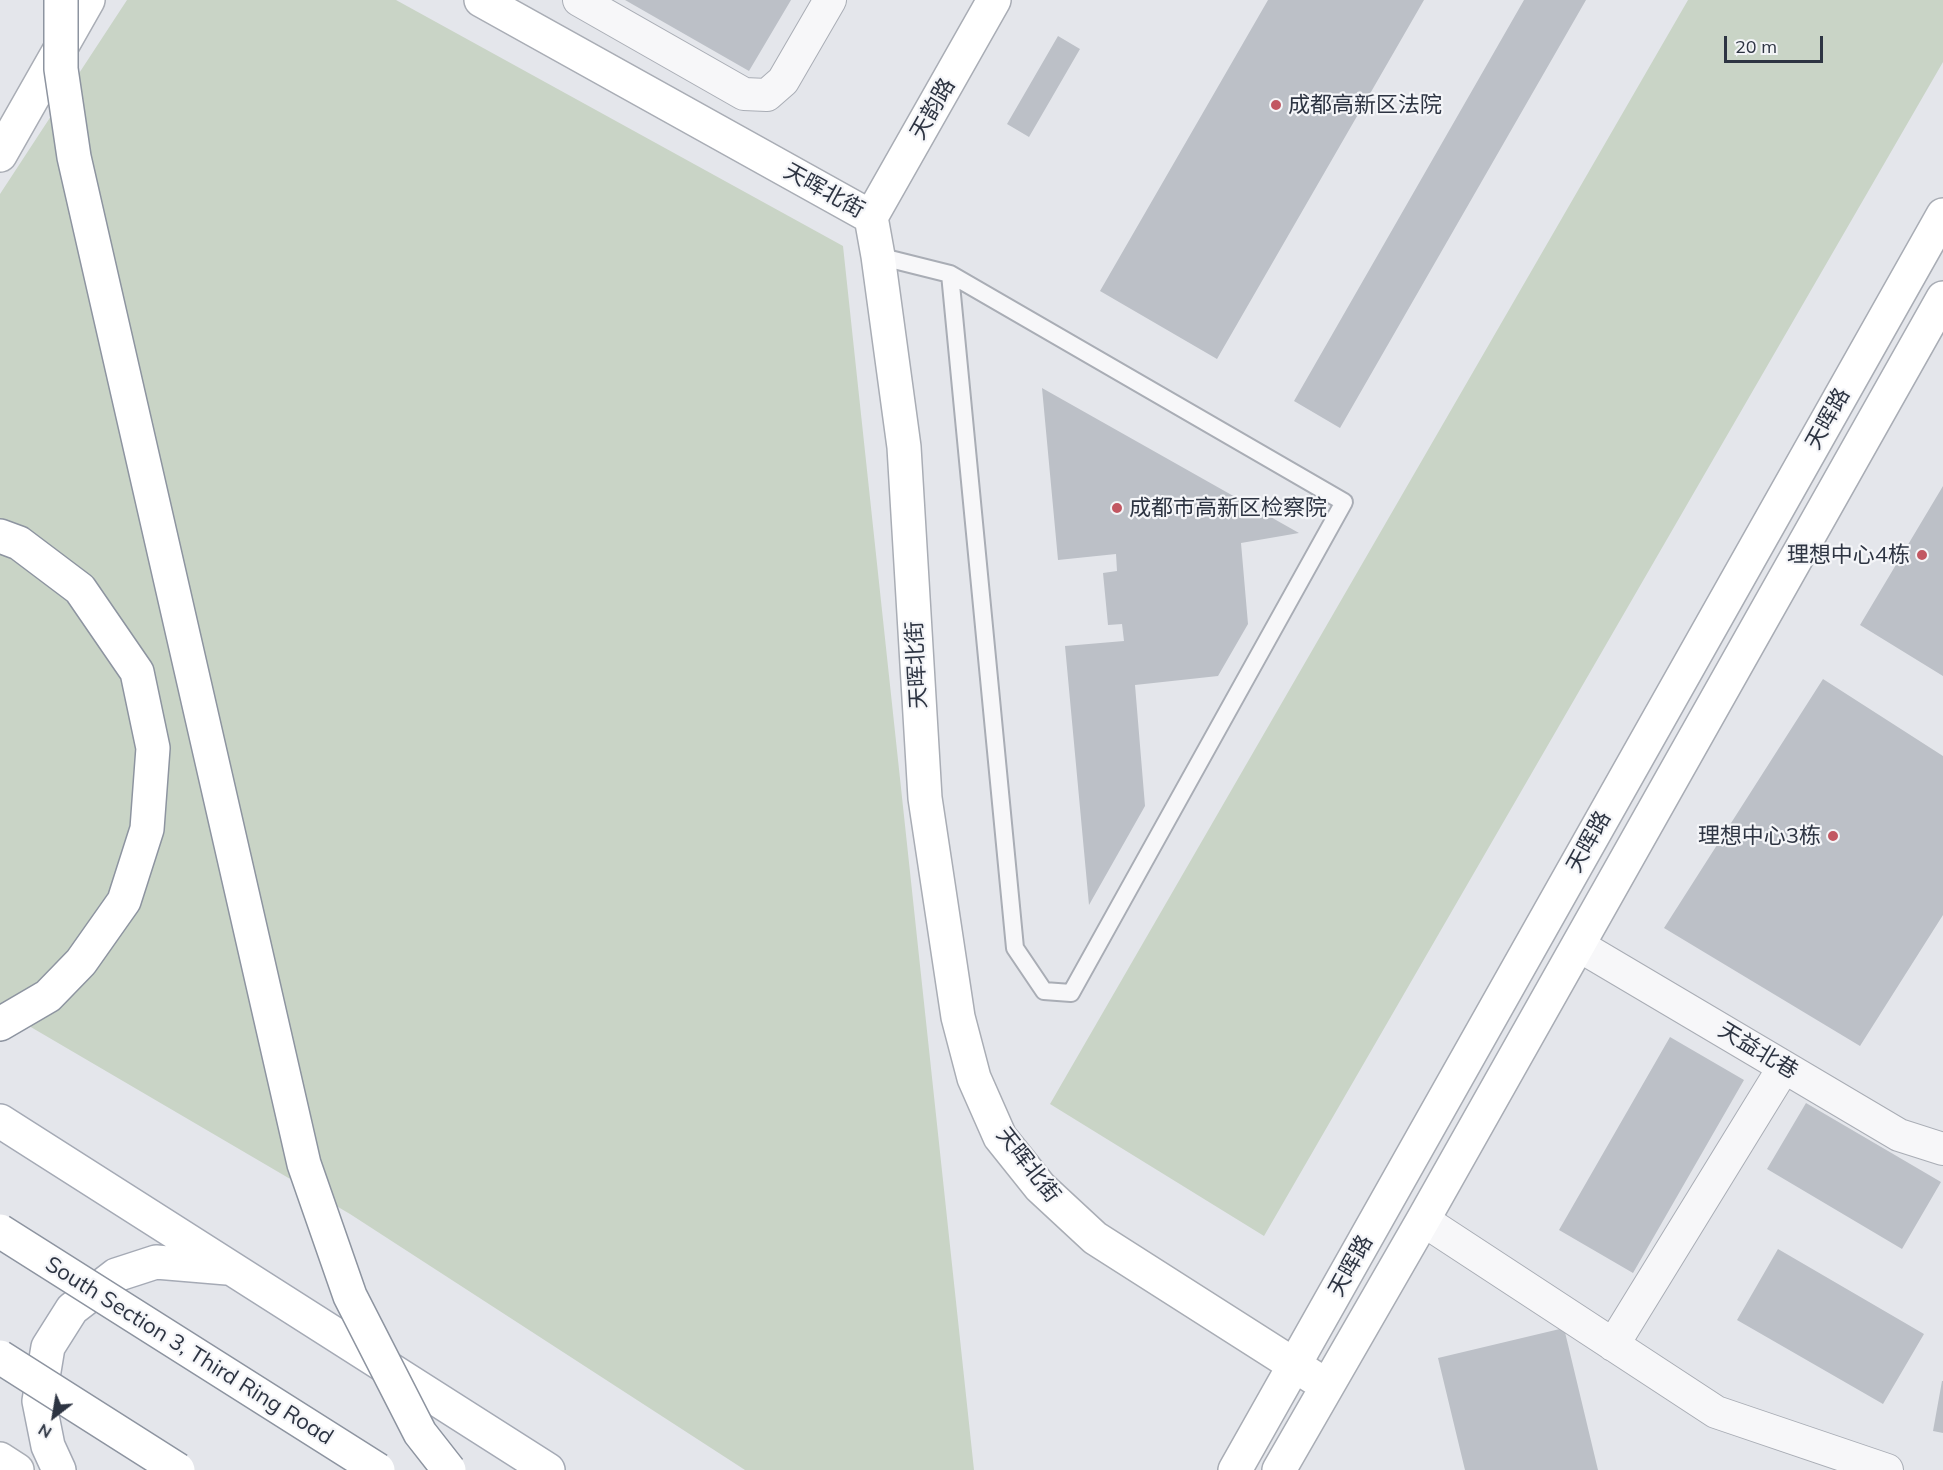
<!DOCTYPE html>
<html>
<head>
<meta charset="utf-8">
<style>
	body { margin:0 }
	#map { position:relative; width:1943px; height:1470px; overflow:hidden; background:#e4e6eb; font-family:Mulish,sans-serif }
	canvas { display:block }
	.north { position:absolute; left:24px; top:1386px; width:60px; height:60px; -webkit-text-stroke:4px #f4f5f8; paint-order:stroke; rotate:211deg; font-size:16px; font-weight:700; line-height:24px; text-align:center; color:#2d3442 }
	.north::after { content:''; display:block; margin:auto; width:21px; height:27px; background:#2d3442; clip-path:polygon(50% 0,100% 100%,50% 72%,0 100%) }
	.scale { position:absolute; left:1724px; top:36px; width:99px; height:27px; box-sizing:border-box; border:3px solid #2d3442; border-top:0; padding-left:8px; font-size:18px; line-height:21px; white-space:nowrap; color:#2d3442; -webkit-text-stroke:4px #f4f5f8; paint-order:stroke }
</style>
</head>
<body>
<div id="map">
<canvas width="1943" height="1470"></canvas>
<div class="north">N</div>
<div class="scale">20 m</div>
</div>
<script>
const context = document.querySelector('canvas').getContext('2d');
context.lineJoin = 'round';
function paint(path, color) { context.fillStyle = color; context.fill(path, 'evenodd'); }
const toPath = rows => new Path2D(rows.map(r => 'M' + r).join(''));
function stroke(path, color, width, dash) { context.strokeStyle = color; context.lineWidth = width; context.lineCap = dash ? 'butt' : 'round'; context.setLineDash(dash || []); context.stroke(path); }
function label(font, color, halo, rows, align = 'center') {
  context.font = font + ' Mulish,"Noto Sans SC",sans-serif'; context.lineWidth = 4.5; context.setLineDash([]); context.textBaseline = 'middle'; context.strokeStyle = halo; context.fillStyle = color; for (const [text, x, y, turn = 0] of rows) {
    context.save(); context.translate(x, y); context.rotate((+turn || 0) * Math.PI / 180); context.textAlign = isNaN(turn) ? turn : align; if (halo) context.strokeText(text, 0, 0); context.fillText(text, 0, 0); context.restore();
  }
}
paint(toPath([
	[127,0,396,0,843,246,974,1470,745,1470,350,1214,0,1009,0,194],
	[1688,0,1943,0,1943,62,1264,1236,1050,1104]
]), '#c9d4c6');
paint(toPath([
	[625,0,791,0,749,71],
	[1268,0,1424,0,1217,359,1100,291],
	[1524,0,1586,0,1340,428,1294,401],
	[1058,36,1080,49,1029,137,1007,124],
	[1042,388,1299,533,1241,543,1248,624,1218,676,1135,685,1145,806,1089,905,1065,646,1124,641,1122,624,1108,625,1103,573,1117,571,1116,554,1058,560],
	[1943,486,1943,676,1860,625],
	[1823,679,1943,756,1943,915,1860,1046,1664,928],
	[1670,1037,1744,1080,1633,1273,1559,1230],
	[1806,1103,1941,1182,1902,1249,1767,1169],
	[1778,1249,1924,1334,1883,1404,1737,1320],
	[1564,1328,1598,1470,1465,1470,1438,1358],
	[1942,1381,1943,1381,1943,1433,1933,1431]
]), '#bcc0c7');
const lane = toPath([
	[878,256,950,274,1344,502,1071,993,1044,991,1015,948,950,274]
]);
const street = toPath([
	[579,0,744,94,767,95,783,81,830,0],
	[1578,945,1899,1135,1943,1149],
	[1423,1220,1716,1412,1887,1470],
	[1613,1345,1784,1067]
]);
const secondary = toPath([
	[481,0,871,217],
	[0,155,88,0],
	[871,217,878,256,904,447,925,798,958,1017,974,1078,1000,1137,1040,1187,1095,1238,1313,1377],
	[871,217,994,0],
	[0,1459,17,1470],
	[1235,1470,1943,215],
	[1279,1470,1423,1220,1943,298]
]);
const primary = toPath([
	[0,1121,548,1470],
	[59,1470,48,1446,39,1401,48,1347,72,1309,116,1275,156,1262,227,1268]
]);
const highway = toPath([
	[0,536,19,543,80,589,137,672,153,748,147,829,124,901,81,962,48,996,0,1024]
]);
stroke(lane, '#a9adb5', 20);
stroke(street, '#a9adb5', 34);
stroke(secondary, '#a9adb5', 36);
stroke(primary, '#a5aab5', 36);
stroke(highway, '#8d94a0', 36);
stroke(lane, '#f7f7f9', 16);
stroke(street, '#f7f7f9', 32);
stroke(secondary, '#fff', 33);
stroke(primary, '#fff', 33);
stroke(highway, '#fff', 33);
const highwayBridge = toPath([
	[61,0,61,69,74,157,304,1164,350,1296,420,1433,449,1470],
	[0,1231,378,1470],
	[0,1357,178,1470]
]);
stroke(highwayBridge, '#8d94a0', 36, []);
stroke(highwayBridge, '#fff', 33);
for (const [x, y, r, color] of [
	[1276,105,6,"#c25762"],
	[1117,508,6,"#c25762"],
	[1922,555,6,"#c25762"],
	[1833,836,6,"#c25762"]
]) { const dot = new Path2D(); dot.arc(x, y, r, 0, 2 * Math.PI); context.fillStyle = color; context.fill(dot); stroke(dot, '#f4f5f8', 2); }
label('22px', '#2d3442', '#f4f5f8', [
	["成都高新区法院",1288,105],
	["成都市高新区检察院",1129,508],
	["理想中心4栋",1910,555,"right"],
	["理想中心3栋",1821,836,"right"]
], 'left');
label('22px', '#2d3442', '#f4f5f8', [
	["天韵路",933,109,-60],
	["天晖北街",824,191,29],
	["天晖路",1828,419,-61],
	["天晖北街",917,665,-93],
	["天晖路",1589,842,-61],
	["天益北巷",1758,1051,31],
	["天晖北街",1028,1165,52],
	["天晖路",1351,1266,-61],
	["South Section 3, Third Ring Road",189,1351,32]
]);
</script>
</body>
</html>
